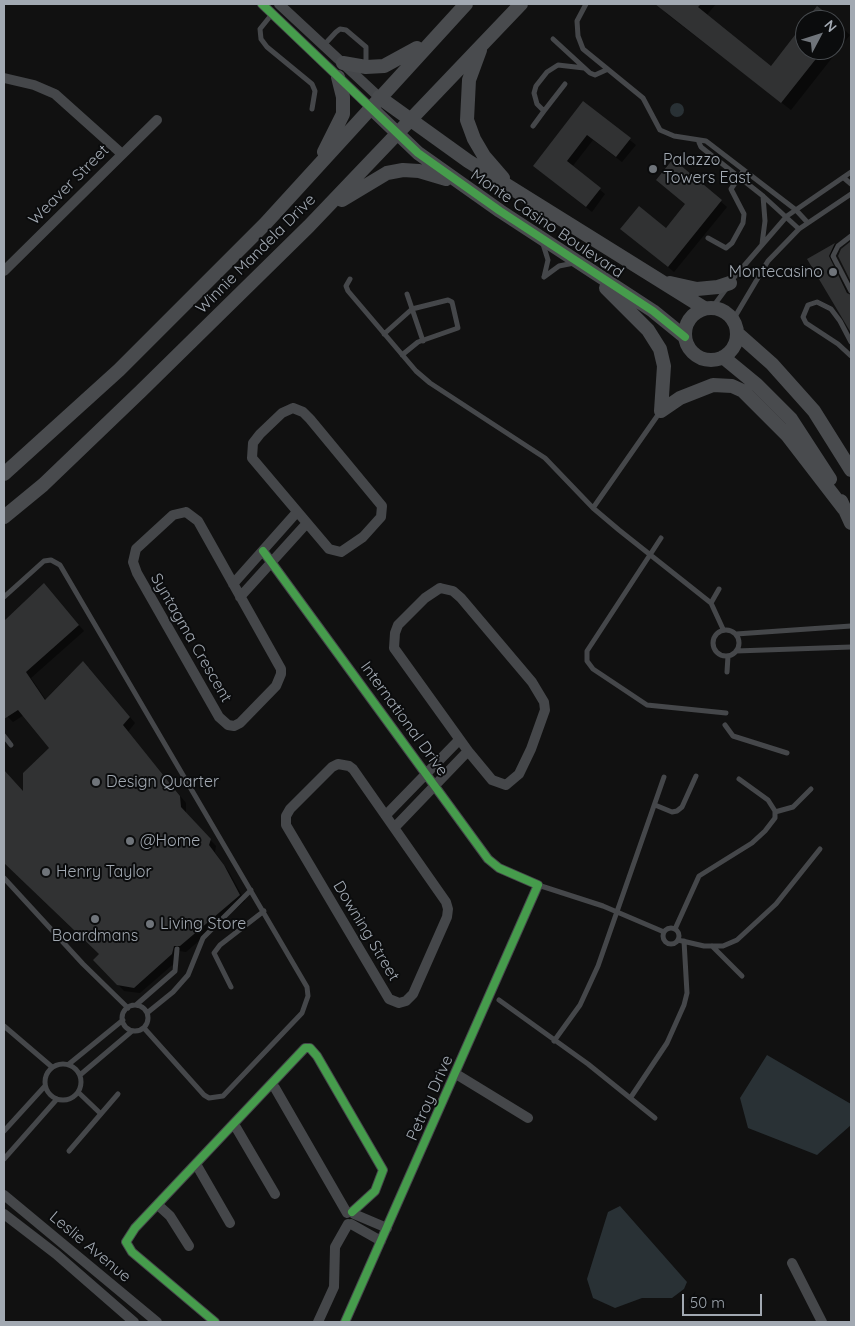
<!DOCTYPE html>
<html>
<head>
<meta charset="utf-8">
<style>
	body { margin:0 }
	#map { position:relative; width:855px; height:1326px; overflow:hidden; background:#111; font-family:Quicksand,sans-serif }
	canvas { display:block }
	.frame { position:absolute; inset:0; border:5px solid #a2a9b2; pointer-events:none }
	.north { position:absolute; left:795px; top:10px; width:50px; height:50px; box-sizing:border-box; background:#0b0c0d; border:1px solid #474b4f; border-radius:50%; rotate:50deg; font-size:14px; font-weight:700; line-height:20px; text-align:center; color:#a2a9b2 }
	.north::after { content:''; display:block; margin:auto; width:18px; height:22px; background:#6f747a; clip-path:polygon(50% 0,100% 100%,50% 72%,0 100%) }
	.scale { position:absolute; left:682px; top:1294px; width:80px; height:22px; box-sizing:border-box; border:2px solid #a2a9b2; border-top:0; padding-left:6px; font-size:15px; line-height:18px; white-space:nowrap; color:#a2a9b2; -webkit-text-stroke:4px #0b0c0d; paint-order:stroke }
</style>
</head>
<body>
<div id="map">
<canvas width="855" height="1326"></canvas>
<div class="frame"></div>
<div class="north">N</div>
<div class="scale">50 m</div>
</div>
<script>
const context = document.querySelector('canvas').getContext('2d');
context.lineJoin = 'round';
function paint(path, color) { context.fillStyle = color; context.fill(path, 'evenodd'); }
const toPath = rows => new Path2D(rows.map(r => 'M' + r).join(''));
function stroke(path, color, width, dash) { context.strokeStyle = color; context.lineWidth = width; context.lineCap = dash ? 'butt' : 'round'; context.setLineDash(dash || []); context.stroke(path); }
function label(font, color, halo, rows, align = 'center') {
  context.font = font + ' Quicksand,sans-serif'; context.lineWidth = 4; context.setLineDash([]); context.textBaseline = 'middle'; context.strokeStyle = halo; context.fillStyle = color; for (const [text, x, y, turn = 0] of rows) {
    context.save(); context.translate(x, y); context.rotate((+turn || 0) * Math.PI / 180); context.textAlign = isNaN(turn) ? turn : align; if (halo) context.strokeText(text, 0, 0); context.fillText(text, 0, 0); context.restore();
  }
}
paint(toPath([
	'670 110a7 7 0 1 1 14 0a7 7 0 1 1-14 0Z',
	[767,1055,851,1104,851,1125,817,1155,748,1128,740,1098],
	[620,1206,687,1282,684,1289,672,1298,642,1298,615,1308,593,1298,587,1279,608,1212]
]), '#293135');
paint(toPath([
	[661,4,716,4,706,16,771,68,805,24,805,50,835,50,835,21,850,35,791,110,668,15,659,6],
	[583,103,636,145,622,162,593,140,572,167,605,194,592,212,540,171],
	[673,161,727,207,674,272,628,234,666,230,686,205],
	[835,244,838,247,832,262,849,295,851,295,851,332,809,260],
	[44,585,84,631,31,678,46,700,89,668,135,723,128,732,186,803,186,814,216,846,215,852,229,872,245,901,186,952,179,951,178,960,140,993,124,991,95,960,100,954,4,861,4,771,24,794,51,748,24,715,13,722,4,713,4,623]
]), '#0007');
paint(toPath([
	[655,4,701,4,698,7,771,66,805,22,805,50,823,50,781,103],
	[817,6,835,20,806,20],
	[583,101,631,138,616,157,587,135,567,161,601,188,586,207,533,166],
	[673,159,722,200,668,267,620,229,639,206,666,228,685,204,656,180],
	[851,241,851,282,838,256,841,249],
	[835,243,829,256,847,293,851,295,851,333,807,259],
	[44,583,79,625,26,672,45,700,83,661,130,717,123,725,180,796,181,807,211,839,209,845,224,865,240,895,180,946,174,946,172,954,134,988,117,985,93,960,99,954,4,863,4,770,23,791,23,773,49,748,18,710,4,719,4,621]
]), '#313233');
stroke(toPath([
	[586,4,577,21,578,36,583,49,643,98,660,130,674,136,706,141,796,210,808,223],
	[272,14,260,29,261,39,267,47,312,84,315,91,312,109],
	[553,39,590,73,595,75,606,70],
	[324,45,336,32,340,29,346,30,366,47,366,66],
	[544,111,565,84],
	[533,126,544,111,537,104,534,93,536,86,547,72,558,65,584,68],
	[698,140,701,147,763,196,799,229],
	[844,178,851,184],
	[851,236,838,246,833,256,851,291],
	[708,238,726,248,732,243,743,223,744,214,731,189,744,170],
	[543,244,548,260,544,277],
	[762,244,765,221,763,196],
	[544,277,559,266,574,263],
	[350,279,346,286,348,291,416,371,430,383,545,458,593,508,619,530,711,603,723,629],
	[730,282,787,216,851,172],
	[407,294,423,341],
	[712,308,726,289],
	[733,320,768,261,799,229,851,194],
	[384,334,412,309,448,300,452,302,458,328,418,342,402,355],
	[851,342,840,321,831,309,817,302,808,305,803,317,806,323,838,344,851,356],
	[593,508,660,412],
	[661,538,587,651,587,661,593,669,647,705,726,713],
	[4,597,44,561,51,560,60,565,307,987,308,996,302,1013,223,1096,209,1098,204,1095,144,1028],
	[711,603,719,589],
	'713 643a13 13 0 1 1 26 0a13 13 0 1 1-26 0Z',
	[736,634,851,626],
	[736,651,851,647],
	[727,672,728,656],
	[725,725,733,736,787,753],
	[4,736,11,745],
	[655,805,672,812,677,811,682,807,696,776],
	[775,812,793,807,811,789],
	[4,878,83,964,128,1008],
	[538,885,603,906,664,932],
	'663 936a8 8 0 1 1 16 0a8 8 0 1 1-16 0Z',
	[675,929,699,876,752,843,765,831,775,818,775,811,768,800,739,779],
	[678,940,704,946,723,946,737,940,776,904,820,849],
	[712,946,742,976],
	[231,987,214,953,220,945,264,911],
	[499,1000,588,1064,655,1118],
	[136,1005,175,971,177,949],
	'122 1018a13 13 0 1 1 26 0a13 13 0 1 1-26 0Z',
	[147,1013,173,992,188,975,203,938,251,890],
	[4,1026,52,1067],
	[554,1041,580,1005,598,966,664,777],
	'45 1082a18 18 0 1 1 36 0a18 18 0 1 1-36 0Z',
	[69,1064,123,1020],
	[80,1075,132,1031],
	[78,1092,101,1114],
	[631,1097,667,1043,684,1005,687,993,684,941],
	[4,1131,45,1086],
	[69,1151,118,1094],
	[4,1159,57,1099]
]), '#45474a', 5);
stroke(toPath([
	[262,4,370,107],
	[279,4,379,97],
	[4,78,34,85,55,94,122,154],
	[4,271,157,120],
	[293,408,303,412,310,419,382,506,381,517,363,537,341,552,329,549,252,458,253,443,260,434,282,413,293,408],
	[186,512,198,521,281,669,281,674,276,686,240,723,234,726,228,725,219,717,137,573,133,562,136,549,173,515,186,512],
	[263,551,488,859,499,868,538,885,345,1322],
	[233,584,297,512],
	[440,588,453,591,461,598,532,682,544,702,545,710,531,749,519,774,506,785,492,780,468,751,394,648,395,633,398,625,425,598,440,588],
	[240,597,307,523],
	[338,764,349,766,353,769,446,902,448,909,447,917,413,994,406,1001,399,1003,389,999,286,825,286,816,290,809,332,767,338,764],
	[386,815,459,740],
	[395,827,468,751],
	[456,1074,528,1118],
	[270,1085,275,1088,347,1213],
	[234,1124,275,1194],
	[196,1164,230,1223],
	[4,1195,157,1322],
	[158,1205,170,1216,189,1246],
	[4,1214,56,1254,134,1322],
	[354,1214,387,1228],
	[351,1224,381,1241],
	[792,1263,822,1322],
	[215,1322,132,1252,126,1242,135,1228,305,1048,310,1048,317,1056,383,1170,375,1191,352,1212],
	[318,1322,334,1287,335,1247,348,1224]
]), '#45474a', 10);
stroke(toPath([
	[480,50,469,80,467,120,474,139,484,156,503,178],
	[343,63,366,67,384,66,417,48],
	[379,97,468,161,704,308],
	[370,107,418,153,500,211,653,311,685,337],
	[324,152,343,114,343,97,338,77],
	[342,200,387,173,403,170,419,171,446,179],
	[670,283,697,289,718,287,730,283],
	[606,288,648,330,660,349,664,366,661,411],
	'685 334a26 26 0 1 1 52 0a26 26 0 1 1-52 0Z',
	[737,333,772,364,814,411,851,470],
	[723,357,757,385,791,419,830,479],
	[661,411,680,398,713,385,732,386,743,391,787,435,844,509],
	[4,474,119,370,265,224,466,4],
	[841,501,851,523],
	[4,517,43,485,141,391,309,226,521,4]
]), '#494b4e', 14);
stroke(toPath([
	[262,4,418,153,500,211,653,311,685,337],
	[263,551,488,859,499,868,538,885,345,1322],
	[215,1322,132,1252,126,1242,135,1228,305,1048,310,1048,317,1056,383,1170,375,1191,352,1212]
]), '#469c4c', 8);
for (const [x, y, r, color] of [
	[653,169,5,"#6f747a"],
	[833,272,5,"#6f747a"],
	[96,782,5,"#6f747a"],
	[130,841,5,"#6f747a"],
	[46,872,5,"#6f747a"],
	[95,919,5,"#6f747a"],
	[150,924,5,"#6f747a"]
]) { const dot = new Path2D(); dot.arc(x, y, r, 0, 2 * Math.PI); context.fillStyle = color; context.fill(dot); stroke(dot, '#0b0c0d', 2); }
label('16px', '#a2a9b2', '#0b0c0d', [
	["Palazzo",663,160],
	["Towers East",663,178],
	["Montecasino",823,272,"right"],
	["Design Quarter",106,782],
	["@Home",140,841],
	["Henry Taylor",56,872],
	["Living Store",160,924],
	["Boardmans",95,936,"center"]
], 'left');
label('16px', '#a2a9b2', '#0b0c0d', [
	["Weaver Street",69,185,-45],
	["Monte Casino Boulevard",547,224,34],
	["Winnie Mandela Drive",256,254,-45],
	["Syntagma Crescent",191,638,60],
	["International Drive",404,719,54],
	["Downing Street",366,931,59],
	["Petroy Drive",430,1098,-66],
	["Leslie Avenue",90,1247,40]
]);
</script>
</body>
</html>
